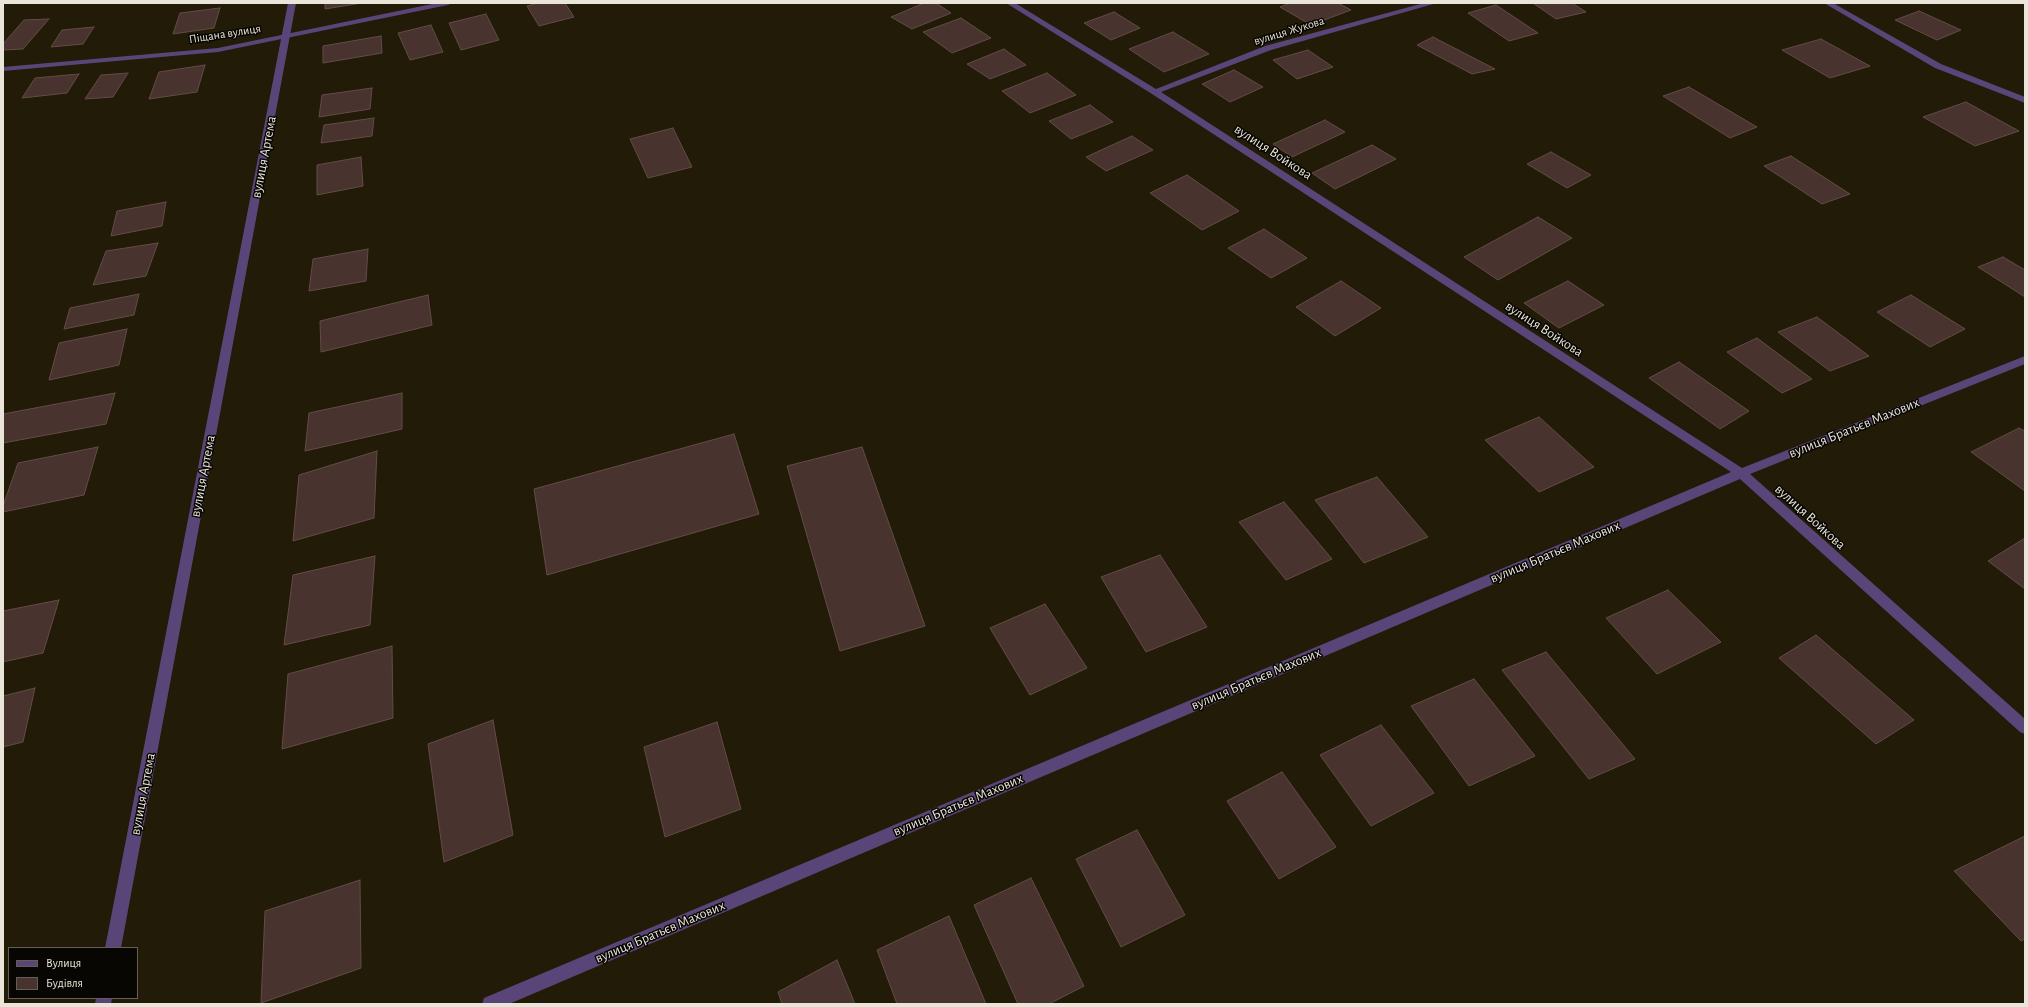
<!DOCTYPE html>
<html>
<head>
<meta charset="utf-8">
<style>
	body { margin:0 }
	#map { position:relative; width:2028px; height:1007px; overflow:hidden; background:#211b08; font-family:"Alegreya Sans",sans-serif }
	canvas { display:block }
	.frame { position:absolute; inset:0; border:4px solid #e9e5d9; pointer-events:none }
	.legend { position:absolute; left:8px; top:947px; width:130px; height:52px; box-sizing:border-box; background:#080602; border:1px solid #625f58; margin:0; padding:5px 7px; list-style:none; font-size:12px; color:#e9e5d9 }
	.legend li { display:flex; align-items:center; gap:8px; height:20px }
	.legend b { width:20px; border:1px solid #625f58 }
</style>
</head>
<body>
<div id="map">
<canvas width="2028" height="1007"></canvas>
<div class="frame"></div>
<ul class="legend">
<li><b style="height:5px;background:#5a4578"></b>Вулиця</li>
<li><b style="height:11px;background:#49332e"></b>Будівля</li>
</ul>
</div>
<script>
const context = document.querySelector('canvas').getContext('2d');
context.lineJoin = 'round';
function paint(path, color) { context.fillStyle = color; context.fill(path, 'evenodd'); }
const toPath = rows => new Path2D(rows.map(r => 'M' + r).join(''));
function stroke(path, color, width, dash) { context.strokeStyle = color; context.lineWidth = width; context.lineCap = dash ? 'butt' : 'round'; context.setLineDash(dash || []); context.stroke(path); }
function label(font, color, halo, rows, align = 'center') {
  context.font = font + ' "Alegreya Sans",sans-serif'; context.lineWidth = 3; context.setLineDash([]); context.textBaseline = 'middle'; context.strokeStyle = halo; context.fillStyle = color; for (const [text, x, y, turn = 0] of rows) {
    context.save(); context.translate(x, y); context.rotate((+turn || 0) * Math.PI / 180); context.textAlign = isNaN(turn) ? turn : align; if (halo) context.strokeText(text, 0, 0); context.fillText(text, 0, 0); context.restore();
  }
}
const building = toPath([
	[325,3,362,3,325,9,325,3],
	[539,3,565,3,574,17,539,26,527,6,539,3],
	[924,3,936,3,951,13,912,29,891,17,924,3],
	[1290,3,1338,3,1351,10,1311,25,1280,7,1290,3],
	[1533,3,1572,3,1586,12,1556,19,1533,3],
	[1496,5,1538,33,1509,41,1468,13,1496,5],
	[220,8,214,28,173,34,180,13,220,8],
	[1919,11,1961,30,1937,40,1895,20,1919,11],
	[1114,12,1140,28,1111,40,1084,23,1114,12],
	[486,14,499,40,461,50,449,23,486,14],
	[961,18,991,38,952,53,923,32,961,18],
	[49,19,23,49,3,50,3,44,24,20,49,19],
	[431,25,443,52,410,60,398,33,431,25],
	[94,27,83,44,51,47,62,30,94,27],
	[1173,32,1209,54,1164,72,1129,49,1173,32],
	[381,36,382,53,323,63,323,46,381,36],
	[1433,37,1495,69,1472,74,1417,45,1433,37],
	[1821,39,1870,66,1830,78,1782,50,1821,39],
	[1004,49,1026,65,990,79,967,64,1004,49],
	[1308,50,1333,67,1297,79,1273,60,1308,50],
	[205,65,197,92,149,99,159,72,205,65],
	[1234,70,1263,87,1230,102,1202,84,1234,70],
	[128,73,113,97,85,99,101,75,128,73],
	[1047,73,1076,95,1030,113,1002,91,1047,73],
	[79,74,67,93,22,98,35,78,79,74],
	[1689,87,1757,127,1730,138,1663,96,1689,87],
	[372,88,370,109,319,117,322,95,372,88],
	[1966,102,2019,131,1975,146,1923,117,1966,102],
	[1090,105,1113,122,1071,139,1049,121,1090,105],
	[374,118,372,136,321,143,324,125,374,118],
	[1325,120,1345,132,1292,157,1273,144,1325,120],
	[673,128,692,167,648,178,630,139,673,128],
	[1132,136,1153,150,1106,171,1086,157,1132,136],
	[1372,145,1396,159,1335,189,1312,173,1372,145],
	[1551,152,1591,175,1567,188,1527,164,1551,152],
	[1791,156,1850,194,1822,204,1764,166,1791,156],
	[361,157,363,186,317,195,317,165,361,157],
	[1187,175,1239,211,1202,230,1150,193,1187,175],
	[166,202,162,226,111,236,117,211,166,202],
	[1538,217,1572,238,1498,280,1464,257,1538,217],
	[1264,229,1307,258,1271,278,1228,248,1264,229],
	[158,243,146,276,93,285,106,251,158,243],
	[368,249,366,281,309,291,313,259,368,249],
	[2003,257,2025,270,2025,297,1978,267,2003,257],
	[1341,281,1381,308,1335,336,1296,307,1341,281],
	[1568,281,1604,305,1559,328,1524,303,1568,281],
	[139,294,134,315,64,329,70,308,139,294],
	[428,295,432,325,321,352,320,321,428,295],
	[1911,295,1965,329,1930,347,1877,312,1911,295],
	[1817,317,1869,356,1830,371,1778,332,1817,317],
	[127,329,119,365,49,380,59,343,127,329],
	[1757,338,1812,379,1782,393,1727,352,1757,338],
	[1679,362,1749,411,1720,429,1649,378,1679,362],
	[115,393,106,424,3,443,3,414,115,393],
	[402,393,402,429,305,451,309,413,402,393],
	[1539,417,1594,467,1539,492,1485,440,1539,417],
	[2019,428,2025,431,2025,491,1971,452,2019,428],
	[734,434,759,514,547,575,534,489,734,434],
	[98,447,84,495,3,512,3,506,18,463,98,447],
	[862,447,925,626,840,651,787,466,862,447],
	[377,451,374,518,293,541,299,475,377,451],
	[1377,477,1428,537,1364,563,1315,500,1377,477],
	[1284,502,1332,559,1286,580,1239,522,1284,502],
	[2025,538,2025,589,1988,561,2025,538],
	[1160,555,1207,627,1146,652,1101,577,1160,555],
	[375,556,370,625,284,645,293,575,375,556],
	[1668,590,1721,642,1657,674,1606,618,1668,590],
	[59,600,43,653,3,662,3,611,59,600],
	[1045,604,1087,668,1030,695,990,628,1045,604],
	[1816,635,1914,720,1876,744,1779,658,1816,635],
	[392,646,393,718,282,749,288,674,392,646],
	[1546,652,1635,759,1589,779,1502,670,1546,652],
	[1474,679,1535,756,1469,786,1411,706,1474,679],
	[35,688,23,742,3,747,3,696,35,688],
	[493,720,513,835,444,862,428,744,493,720],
	[717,722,741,809,665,837,644,747,717,722],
	[1381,725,1434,793,1371,826,1320,755,1381,725],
	[1282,772,1336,847,1279,879,1227,801,1282,772],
	[1137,830,1185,915,1121,947,1076,859,1137,830],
	[2025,836,2025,939,2021,941,1954,871,2025,836],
	[1031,878,1084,986,1049,1004,1018,1004,974,905,1031,878],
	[360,880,361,968,261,1003,265,911,360,880],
	[949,916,986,1004,897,1004,877,950,949,916],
	[837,960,855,1004,782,1004,778,992,837,960]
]);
paint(building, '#49332e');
stroke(building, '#634c46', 1);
paint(toPath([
	[437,3,452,3,448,5,218,52,3,71,3,67,218,48,437,3],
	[1006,3,1015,3,1156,89,1265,46,1424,3,1437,3,1271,50,1161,92,1742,468,2025,356,2025,364,1750,474,2025,719,2025,734,2020,732,1740,479,509,1004,482,1004,484,998,1731,472,1152,94,1006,3],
	[1824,3,1833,3,1941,64,2025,97,2025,103,1935,68,1824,3]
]), '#5a4578');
paint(toPath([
	[288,3,296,3,121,948,105,948,288,3],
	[96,998,112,998,111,1004,95,1004,96,998]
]), '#5a4578');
label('12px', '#e9e5d9', '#080602', [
	["вулиця Жукова",1289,31,-17],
	["Піщана вулиця",225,34,-9]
]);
label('14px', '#e9e5d9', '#080602', [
	["вулиця Войкова",1273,152,33],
	["вулиця Артема",264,157,-79],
	["вулиця Войкова",1544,329,33],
	["вулиця Братьєв Махових",1854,428,-22],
	["вулиця Артема",203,476,-79],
	["вулиця Войкова",1810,517,42],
	["вулиця Братьєв Махових",1555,552,-23],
	["вулиця Братьєв Махових",1256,679,-23],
	["вулиця Артема",143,794,-79],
	["вулиця Братьєв Махових",958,805,-23],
	["вулиця Братьєв Махових",660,932,-23]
]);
</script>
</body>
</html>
